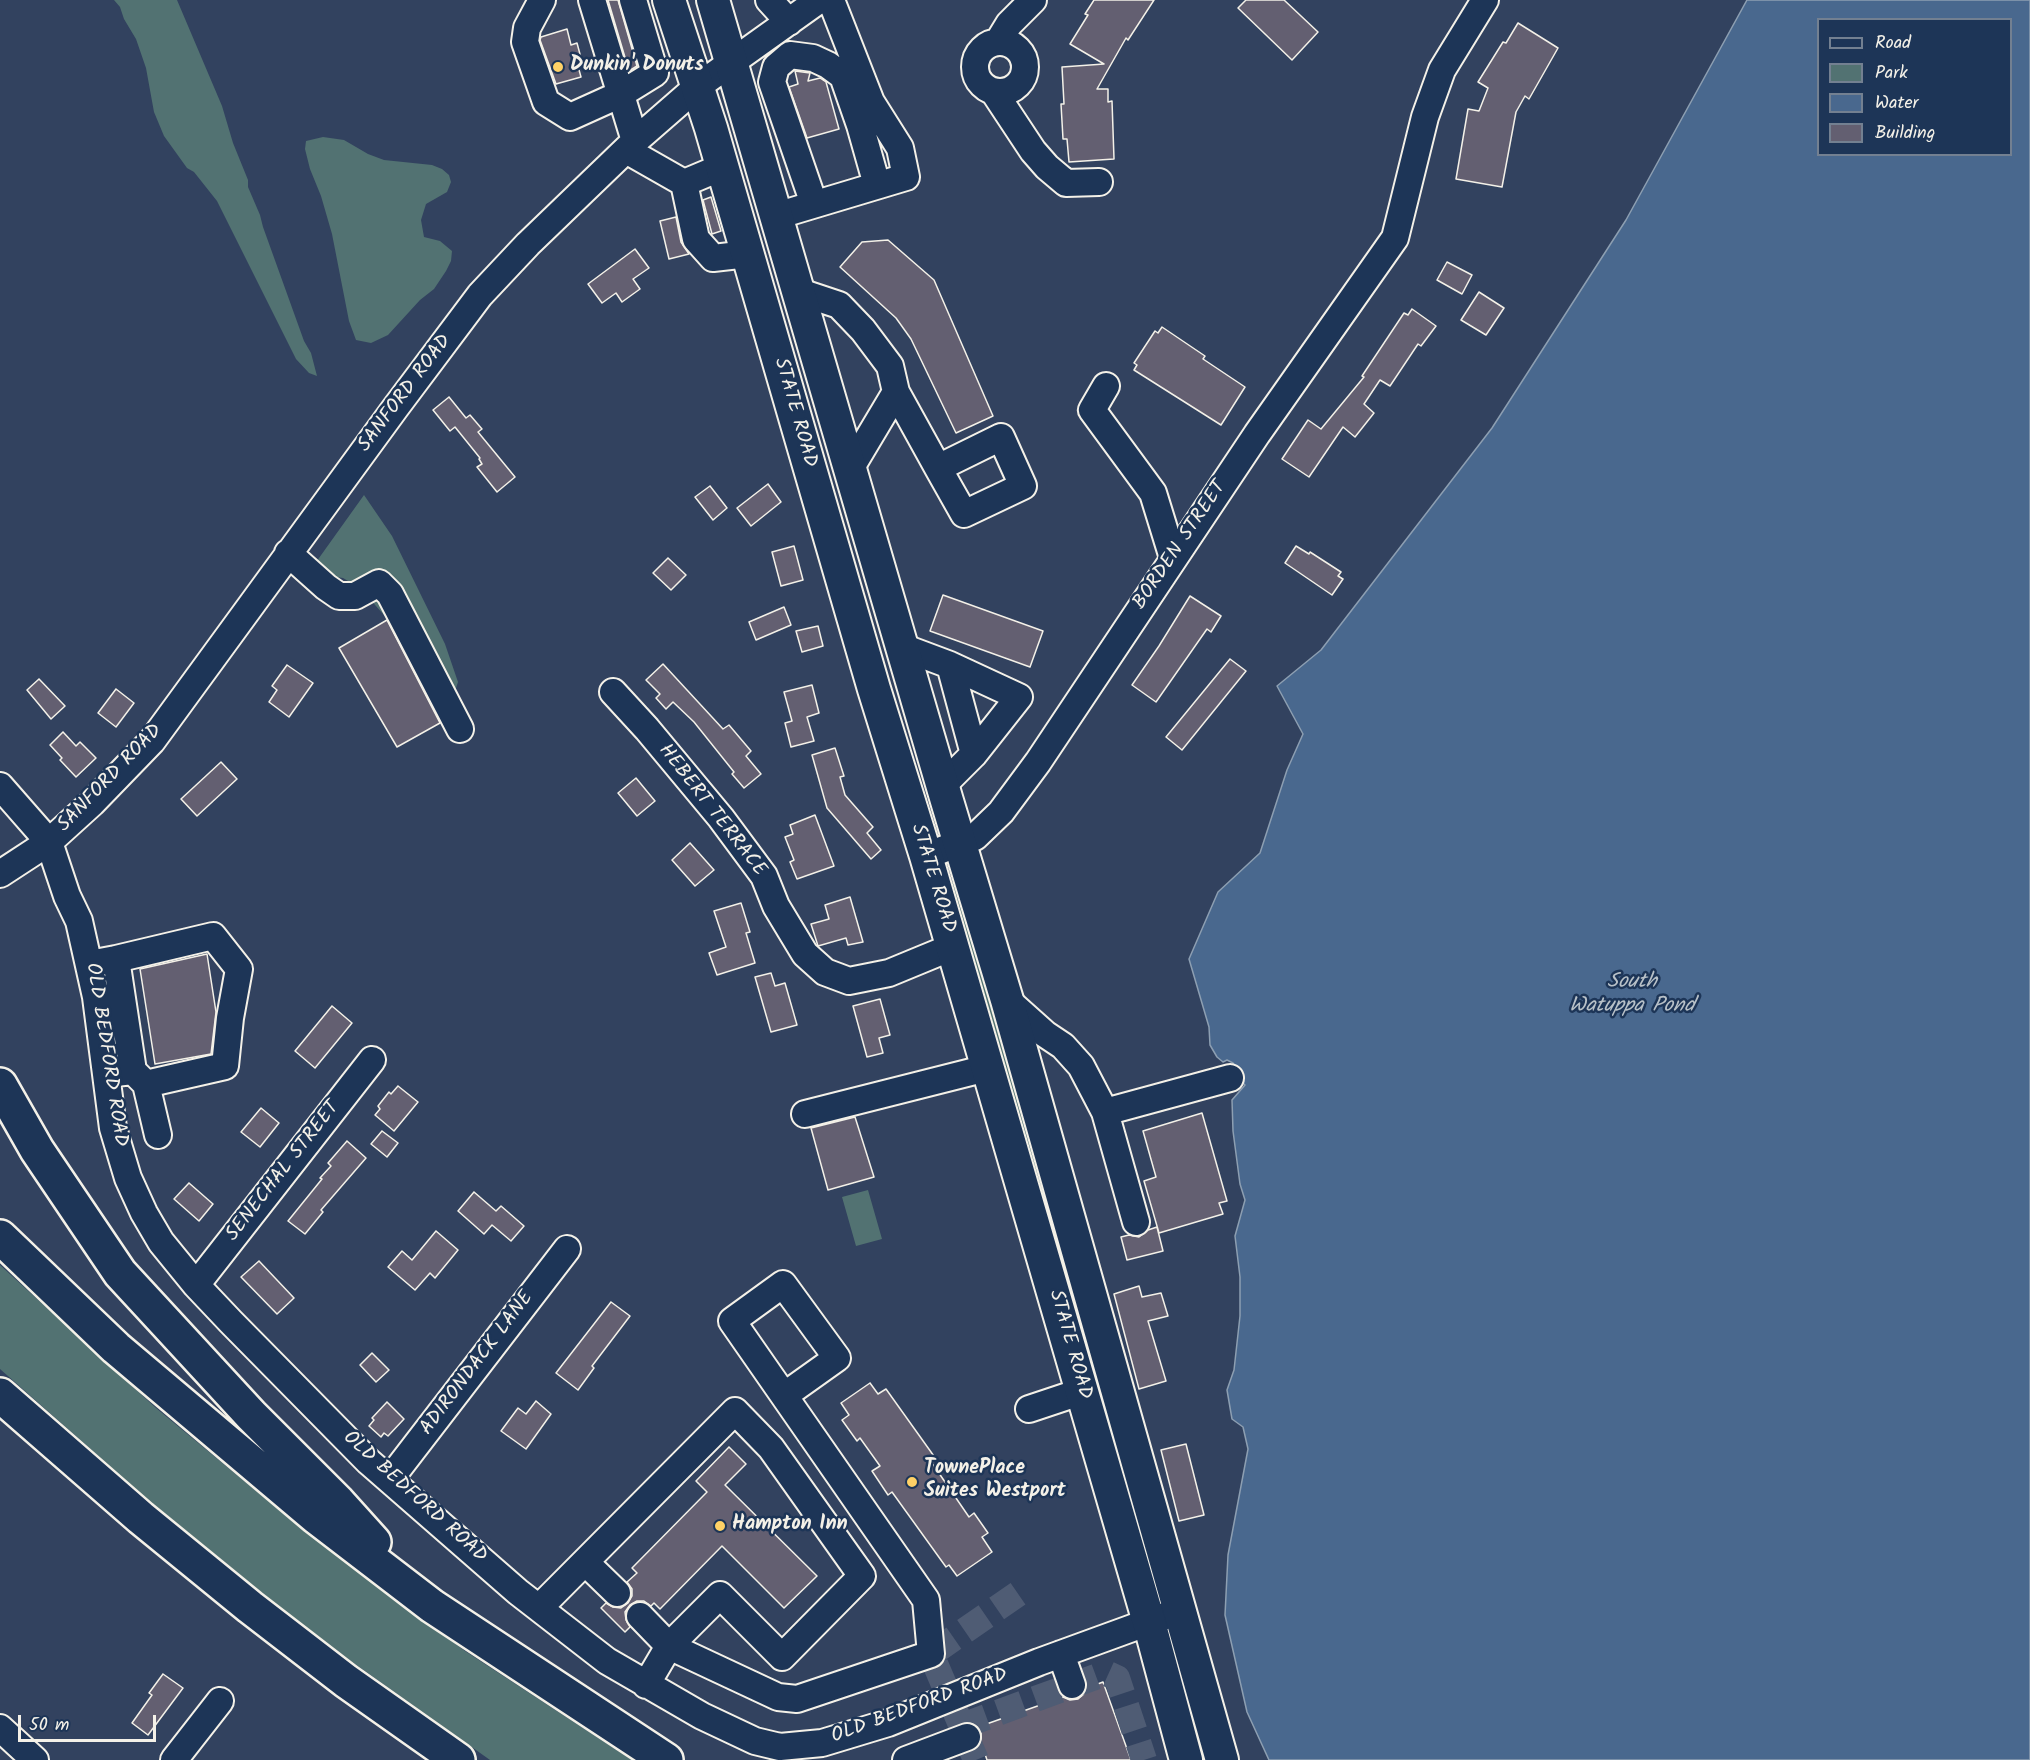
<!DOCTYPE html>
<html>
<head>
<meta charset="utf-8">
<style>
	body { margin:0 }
	#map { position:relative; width:2030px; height:1760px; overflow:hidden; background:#32425f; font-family:Kalam,sans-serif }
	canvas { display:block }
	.legend { position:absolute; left:1817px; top:18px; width:195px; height:138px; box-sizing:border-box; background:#1d3557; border:2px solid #738091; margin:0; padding:8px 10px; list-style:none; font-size:18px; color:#f4f1e8 }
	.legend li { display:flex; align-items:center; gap:12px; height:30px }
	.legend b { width:30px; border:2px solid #738091 }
	.scale { position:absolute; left:18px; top:1715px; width:138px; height:27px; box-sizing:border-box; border:3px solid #f4f1e8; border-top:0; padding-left:8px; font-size:18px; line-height:21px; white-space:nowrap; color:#f4f1e8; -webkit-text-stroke:4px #1d3557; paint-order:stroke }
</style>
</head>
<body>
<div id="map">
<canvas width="2030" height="1760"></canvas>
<ul class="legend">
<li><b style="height:8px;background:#1d3557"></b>Road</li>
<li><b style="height:16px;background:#527272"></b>Park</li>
<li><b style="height:16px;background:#49688e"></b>Water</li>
<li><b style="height:16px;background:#635f71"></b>Building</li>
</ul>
<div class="scale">50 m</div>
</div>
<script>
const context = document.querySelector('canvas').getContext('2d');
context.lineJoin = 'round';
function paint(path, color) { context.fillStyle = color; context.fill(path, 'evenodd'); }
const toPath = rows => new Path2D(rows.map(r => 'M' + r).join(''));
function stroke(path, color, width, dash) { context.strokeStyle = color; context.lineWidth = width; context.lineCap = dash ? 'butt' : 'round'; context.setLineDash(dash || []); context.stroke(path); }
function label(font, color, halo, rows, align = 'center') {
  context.font = font + ' Kalam,sans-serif'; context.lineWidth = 5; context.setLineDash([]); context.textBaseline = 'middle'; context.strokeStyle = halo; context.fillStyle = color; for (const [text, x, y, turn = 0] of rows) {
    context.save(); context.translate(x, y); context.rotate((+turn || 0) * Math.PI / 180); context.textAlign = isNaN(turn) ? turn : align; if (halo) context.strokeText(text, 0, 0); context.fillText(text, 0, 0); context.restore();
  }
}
paint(toPath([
	[114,0,177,0,222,106,233,143,248,180,248,187,260,215,263,227,304,341,311,353,317,376,309,373,296,359,217,201,194,172,187,168,164,136,154,112,146,68,136,39,124,19,120,7],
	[323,137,344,140,368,154,384,160,432,165,442,169,449,175,451,182,447,192,426,204,421,220,424,237,440,241,452,251,451,261,446,271,434,289,420,300,388,335,371,343,356,340,349,321,332,234,321,196,310,169,305,149,306,141],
	[364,495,392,536,445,644,458,682,454,694,360,588,343,578,329,576,314,565],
	[956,881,1094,1353,1081,1356,946,884],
	[868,1190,882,1239,856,1246,842,1197],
	[0,1265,156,1408,307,1533,465,1651,632,1760,490,1760,355,1664,276,1604,146,1498,0,1369]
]), '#527272');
const water = toPath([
	[1747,0,2030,0,2030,1760,1269,1760,1247,1712,1225,1615,1228,1555,1248,1449,1243,1427,1232,1419,1227,1390,1234,1370,1240,1316,1240,1277,1235,1236,1245,1200,1240,1184,1233,1131,1232,1100,1245,1085,1243,1083,1234,1083,1233,1063,1227,1060,1223,1062,1217,1057,1210,1045,1209,1027,1189,959,1218,892,1260,853,1287,770,1303,734,1277,686,1321,650,1492,428,1626,220,1747,0],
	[1818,20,2010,20,2010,154,1818,154,1818,20]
]);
paint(water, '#49688e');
stroke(water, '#8d9fb2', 1.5);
const building = toPath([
	[608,0,618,0,637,66,629,71,608,0],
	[1094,0,1154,0,1128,40,1126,38,1097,89,1108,89,1108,102,1112,101,1114,159,1069,162,1067,139,1063,139,1061,104,1064,104,1062,67,1104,64,1070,44,1088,15,1085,14,1094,0],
	[1246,0,1284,0,1318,32,1292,60,1238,8,1246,0],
	[1518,23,1558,48,1529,99,1525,96,1516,112,1502,187,1456,179,1468,109,1479,111,1488,88,1478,82,1503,42,1506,43,1518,23],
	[567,29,571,45,577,43,581,58,576,59,581,77,556,84,540,40,541,37,567,29],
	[795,71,810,73,808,81,820,78,826,82,839,129,807,138,789,87,798,84,795,71],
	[711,197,721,231,712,234,703,200,711,197],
	[676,217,681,242,689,254,669,259,660,221,676,217],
	[888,240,934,280,993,416,956,433,911,339,896,318,840,267,862,242,888,240],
	[635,249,649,268,633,279,640,289,622,302,616,293,602,303,588,284,635,249],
	[1447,262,1472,275,1462,294,1437,280,1447,262],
	[1479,292,1504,308,1486,335,1461,320,1479,292],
	[1412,309,1436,326,1421,346,1418,344,1390,386,1380,380,1364,404,1374,413,1355,437,1343,427,1309,477,1282,459,1308,420,1321,429,1364,377,1362,376,1404,313,1408,315,1412,309],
	[1162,327,1205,356,1203,359,1245,387,1221,425,1134,370,1137,365,1134,363,1155,331,1158,333,1162,327],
	[449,397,466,418,470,415,482,429,478,432,515,477,497,492,477,467,482,464,479,459,480,458,455,427,450,431,433,410,449,397],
	[768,484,781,502,751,526,737,508,768,484],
	[710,486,727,508,713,520,695,497,710,486],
	[794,546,803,580,781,586,772,552,794,546],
	[1296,546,1309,554,1310,552,1341,572,1338,576,1343,579,1332,595,1285,563,1296,546],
	[668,558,686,575,671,590,653,573,668,558],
	[943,595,1043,631,1030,667,930,631,943,595],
	[1190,596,1221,616,1211,632,1207,629,1156,702,1132,685,1159,646,1190,596],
	[784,607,791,625,756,640,749,622,784,607],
	[387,620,440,723,397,747,339,648,387,620],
	[818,626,823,646,802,652,796,631,818,626],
	[1230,659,1246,671,1182,750,1166,737,1230,659],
	[663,664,723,729,729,725,751,751,746,756,761,774,744,788,732,774,734,772,694,722,673,702,666,709,656,698,660,694,646,680,663,664],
	[287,665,313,683,289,717,269,702,277,690,272,686,287,665],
	[39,679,65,706,51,719,27,690,39,679],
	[812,685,819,713,807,717,814,741,791,747,785,723,792,721,784,692,812,685],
	[116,689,134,703,116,727,98,713,116,689],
	[63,732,76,746,80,742,96,758,76,777,60,760,62,758,50,745,63,732],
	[835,748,844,776,840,777,845,795,873,827,867,833,881,850,871,859,827,808,812,755,835,748],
	[221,762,237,779,197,816,181,799,221,762],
	[636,778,655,801,637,816,618,793,636,778],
	[815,815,834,866,797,879,790,862,794,860,785,837,793,834,790,825,815,815],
	[690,843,714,870,695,886,672,860,690,843],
	[850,897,863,942,848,945,846,938,818,946,811,924,829,919,825,905,850,897],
	[741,903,750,932,746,933,755,963,717,975,709,953,726,947,714,911,741,903],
	[207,954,216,1012,211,1054,155,1064,140,969,207,954],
	[771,973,775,986,785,983,797,1025,771,1032,755,977,771,973],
	[880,999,890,1035,879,1038,883,1053,867,1057,853,1006,880,999],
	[332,1006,352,1023,315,1068,295,1051,332,1006],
	[398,1086,418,1102,394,1131,375,1115,380,1109,378,1106,389,1092,391,1094,398,1086],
	[261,1108,279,1123,260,1147,241,1132,261,1108],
	[1202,1113,1227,1201,1219,1203,1223,1214,1159,1233,1144,1181,1156,1177,1143,1131,1202,1113],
	[855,1117,874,1177,828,1190,811,1128,855,1117],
	[382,1131,398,1143,387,1157,371,1144,382,1131],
	[347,1141,366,1158,321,1210,323,1212,305,1234,288,1221,322,1179,320,1178,331,1166,328,1163,347,1141],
	[189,1183,213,1204,199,1221,174,1199,189,1183],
	[474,1192,496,1211,501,1206,524,1226,511,1241,492,1225,484,1234,458,1211,474,1192],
	[1157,1227,1163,1251,1127,1260,1121,1237,1129,1235,1139,1237,1148,1230,1157,1227],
	[436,1231,458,1250,435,1278,430,1273,415,1290,388,1267,402,1251,412,1260,436,1231],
	[259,1261,294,1298,277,1314,241,1277,259,1261],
	[1139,1286,1142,1297,1161,1293,1168,1316,1148,1321,1166,1381,1139,1389,1114,1294,1139,1286],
	[611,1302,630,1316,592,1366,594,1368,578,1390,556,1373,611,1302],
	[372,1353,389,1370,376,1382,360,1365,372,1353],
	[870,1383,878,1394,886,1389,936,1459,932,1463,969,1517,974,1513,988,1533,982,1537,992,1552,957,1576,949,1565,946,1567,892,1492,888,1495,872,1471,880,1466,860,1438,857,1441,842,1420,849,1415,841,1403,870,1383],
	[536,1401,551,1414,526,1449,501,1431,518,1408,526,1414,536,1401],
	[387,1402,404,1419,388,1436,384,1433,381,1437,369,1426,374,1420,372,1418,387,1402],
	[1186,1444,1204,1515,1179,1521,1161,1450,1186,1444],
	[729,1447,746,1464,725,1485,817,1576,784,1608,722,1546,660,1609,654,1603,651,1606,644,1601,637,1601,630,1605,625,1612,626,1620,630,1627,625,1632,601,1608,606,1603,613,1607,621,1608,628,1603,632,1596,632,1589,627,1582,637,1573,632,1568,707,1492,696,1481,729,1447],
	[163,1674,183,1688,148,1735,132,1723,152,1695,149,1693,163,1674],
	[1103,1682,1131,1760,987,1760,981,1742,981,1732,978,1727,1063,1697,1070,1700,1078,1699,1084,1694,1087,1688,1103,1682]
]);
paint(building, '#635f71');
stroke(building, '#f4f1e8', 1.5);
stroke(toPath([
	[962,1726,1106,1673,1117,1678,1144,1760],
	[976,1760,931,1654,1022,1591]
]), '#4f5c74', 26, [26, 13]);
const minor = toPath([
	[542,0,527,28,525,42,546,102,570,117,621,94,655,73,633,0],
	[592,0,635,141],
	[769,0,789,22],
	[998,42,1009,24,1033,0],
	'975 67a25 25 0 1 1 50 0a25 25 0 1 1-50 0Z',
	[994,92,1033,151,1047,167,1066,183,1099,182],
	[626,150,684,183],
	[722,167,684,183,696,239,713,258,748,254],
	[814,204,772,82,776,67,790,55,813,58,828,65,843,76,860,125,877,185],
	[776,216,906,177,900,148,871,102,831,0],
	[797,291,839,305,863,330,890,366,896,392,938,468,964,514,1023,486,1001,437,938,468],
	[1106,386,1092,410,1153,493,1173,558],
	[850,469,896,392],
	[288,553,326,587,339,596,355,596,379,583,390,594,460,729],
	[902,647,950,665,1019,697,974,754,942,786],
	[950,665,974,754],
	[613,692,647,729,721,818,764,876,776,906,805,954,825,972,849,981,889,973,952,947],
	[0,786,49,842,67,896,79,921,96,997,113,1128,128,1178,144,1213,161,1242,196,1285,231,1322,369,1462,518,1592,607,1661,702,1716,755,1741,780,1747,822,1743,888,1723,1039,1662,1168,1615],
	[926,856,975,837,1001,812,1038,762,1257,434,1395,238,1425,117,1442,70,1485,0],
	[0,874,49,842,92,803,152,741,396,407,480,295,528,244,635,141,697,87,819,0],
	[116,959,213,936,239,969,230,1018,225,1066,146,1084,133,1071],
	[100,962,116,959,133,1071,115,1073],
	[1007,1000,1045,1034,1063,1046,1081,1066,1105,1112,1136,1222],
	[146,1084,158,1135],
	[1105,1112,1230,1078],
	[805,1114,987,1068],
	[196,1285,372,1060],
	[1029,1409,1083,1391],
	[390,1479,567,1249],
	[585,1562,617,1593],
	[539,1608,735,1411,771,1448,862,1576,782,1657,720,1595,669,1646,640,1616],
	[1061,1654,1072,1685],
	[646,1685,669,1646,778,1697,797,1699,931,1654,926,1600,732,1321,783,1284,837,1358,785,1395],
	[0,1728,35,1760],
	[174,1760,220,1701],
	[906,1760,967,1737]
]);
const major = toPath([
	[669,0,711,128,874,689,926,856,1149,1622,1186,1760],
	[713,0,947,801,1007,1000,1222,1760]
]);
const highway = toPath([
	[0,1085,37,1150,120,1273,251,1415,338,1502,374,1542],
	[0,1237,116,1348,316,1517,432,1606,666,1760],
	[0,1395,141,1518,250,1607,346,1681,458,1760]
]);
stroke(minor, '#f4f1e8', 30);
stroke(major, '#f4f1e8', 36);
stroke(highway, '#f4f1e8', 38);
stroke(minor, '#1d3557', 26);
stroke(major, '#1d3557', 32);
stroke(highway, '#1d3557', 33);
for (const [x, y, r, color] of [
	[558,67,6,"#ffd166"],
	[912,1482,6,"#ffd166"],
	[720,1526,6,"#ffd166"]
]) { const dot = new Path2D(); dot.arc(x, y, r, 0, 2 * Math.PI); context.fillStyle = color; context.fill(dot); stroke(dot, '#1d3557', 2); }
label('bold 20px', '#f4f1e8', '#1d3557', [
	["Dunkin' Donuts",570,67],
	["TownePlace",924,1470],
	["Suites Westport",924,1493],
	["Hampton Inn",732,1526]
], 'left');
label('20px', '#f4f1e8', '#1d3557', [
	["SANFORD ROAD",406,394,-53],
	["STATE ROAD",794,413,74],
	["BORDEN STREET",1181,546,-56],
	["SANFORD ROAD",111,779,-46],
	["HEBERT TERRACE",711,811,52],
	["STATE ROAD",932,879,73],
	["OLD BEDFORD ROAD",105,1055,81],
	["SENECHAL STREET",284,1172,-52],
	["STATE ROAD",1069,1345,74],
	["ADIRONDACK LANE",478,1364,-53],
	["OLD BEDFORD ROAD",414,1498,42],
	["OLD BEDFORD ROAD",920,1707,-20]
]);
label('italic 21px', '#b8c1c8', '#1d3557', [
	["South",1632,983],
	["Watuppa Pond",1632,1007]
]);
</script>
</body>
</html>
